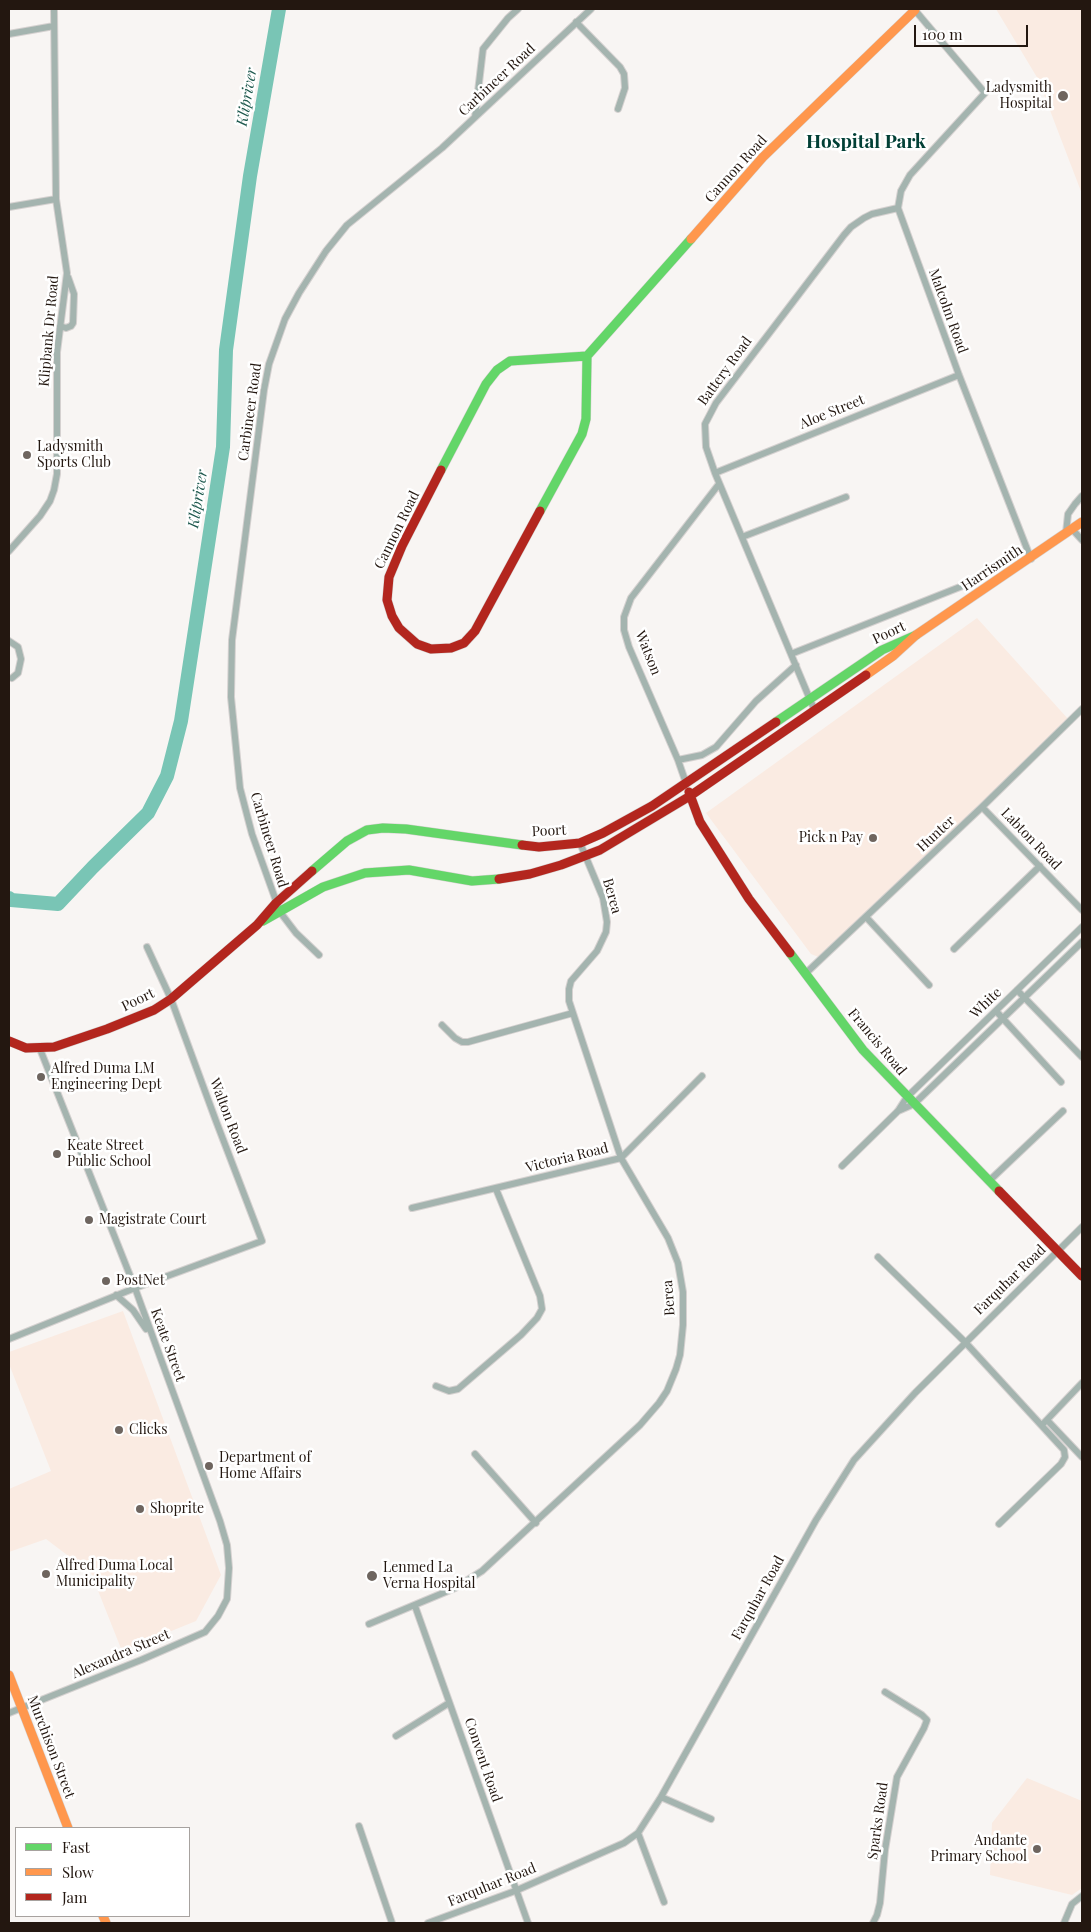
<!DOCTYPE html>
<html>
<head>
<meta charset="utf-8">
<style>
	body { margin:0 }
	#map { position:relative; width:1091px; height:1932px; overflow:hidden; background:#f8f5f3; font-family:"Playfair Display",serif }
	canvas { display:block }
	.frame { position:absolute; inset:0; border:10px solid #231710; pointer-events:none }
	.legend { position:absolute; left:15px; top:1827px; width:175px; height:90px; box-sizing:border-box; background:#fff; border:1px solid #a7a29f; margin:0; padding:6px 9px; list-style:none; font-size:15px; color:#231710 }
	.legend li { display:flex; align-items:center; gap:10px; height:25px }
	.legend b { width:25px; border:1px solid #a7a29f }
	.scale { position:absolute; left:914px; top:25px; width:114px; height:22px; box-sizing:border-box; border:2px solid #231710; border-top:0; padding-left:6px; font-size:15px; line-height:18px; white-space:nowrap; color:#231710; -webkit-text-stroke:4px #fff; paint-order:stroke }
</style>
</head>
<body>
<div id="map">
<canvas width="1091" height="1932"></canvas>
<div class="frame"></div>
<ul class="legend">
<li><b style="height:6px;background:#63d668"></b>Fast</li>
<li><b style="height:6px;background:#ff974d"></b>Slow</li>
<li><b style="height:6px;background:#b3261e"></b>Jam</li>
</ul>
<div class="scale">100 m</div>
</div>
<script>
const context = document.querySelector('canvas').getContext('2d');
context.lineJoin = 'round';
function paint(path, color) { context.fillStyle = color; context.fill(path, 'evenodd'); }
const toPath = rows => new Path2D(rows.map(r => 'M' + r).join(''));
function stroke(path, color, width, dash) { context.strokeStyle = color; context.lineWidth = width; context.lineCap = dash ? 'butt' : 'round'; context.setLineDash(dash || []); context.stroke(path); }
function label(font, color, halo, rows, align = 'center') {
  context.font = font + ' "Playfair Display",serif'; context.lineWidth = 5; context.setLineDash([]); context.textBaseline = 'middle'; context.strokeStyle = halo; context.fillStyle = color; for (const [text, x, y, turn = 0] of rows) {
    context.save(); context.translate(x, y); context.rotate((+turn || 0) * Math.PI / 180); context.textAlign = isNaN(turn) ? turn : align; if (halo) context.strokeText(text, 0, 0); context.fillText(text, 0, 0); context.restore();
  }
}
paint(toPath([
	[996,9,1082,9,1082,194,1038,79],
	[977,618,1069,720,821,958,811,954,706,813],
	[123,1311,221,1575,196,1621,122,1651,91,1573,46,1539,9,1552,9,1489,51,1471,9,1364,9,1352],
	[1027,1778,1082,1801,1082,1888,1072,1895,990,1875,992,1823]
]), '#faebe2');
stroke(toPath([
	[9,898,11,900,58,904,93,867,148,813,167,776,181,721,223,447,226,350,250,176,279,9]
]), '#79c5b5', 14);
const street = toPath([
	[914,9,985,93,910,175,901,191,898,208,959,375,1031,559],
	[576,22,620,67,624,74,625,88,618,109],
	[9,34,54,26],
	[475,117,483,49,508,18,518,9],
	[9,207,56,199],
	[60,326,66,328,71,326,73,323,74,294,68,277],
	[715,473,959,375],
	[1072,529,1082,540],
	[1066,533,1068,514,1075,504,1082,496],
	[742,537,846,497],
	[9,551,40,516,50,501,54,490,57,474,57,352,67,273,56,199,54,9],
	[9,641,18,647,21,659,18,673,12,678],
	[791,654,970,583],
	[814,709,715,473,706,447,705,424,716,403,844,235,851,227,864,218,872,214,898,208],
	[678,760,702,755,716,747,756,701,796,665],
	[686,783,678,760,629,647,624,630,624,617,631,598,719,484],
	[982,807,1082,910],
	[866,917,929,985],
	[954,949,1040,866],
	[319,955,296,933,280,912,252,834,240,788,231,697,232,640,264,390,269,364,285,319,299,293,326,251,347,225,442,148,591,9],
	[805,974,982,807,1082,709],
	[1017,990,1082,1057],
	[996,1011,1061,1082],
	[442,1025,455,1038,462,1042,468,1042,573,1013],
	[898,1111,914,1104,1082,942],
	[842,1166,898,1111,907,1097,1082,927],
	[989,1181,1063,1111],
	[412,1208,621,1158,702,1076],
	[878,1257,965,1342,1064,1450,1065,1457,1061,1464,999,1524],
	[116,1295,133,1310,146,1329],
	[9,1339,135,1288,262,1241,216,1121,171,999,147,947],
	[436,1386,449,1391,458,1389,521,1335,537,1318,542,1309,540,1296,496,1189],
	[1047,1420,1082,1457],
	[1042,1425,1082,1383],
	[475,1454,536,1523],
	[415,1606,528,1923],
	[369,1624,455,1588,482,1571,640,1425,659,1403,667,1391,676,1369,680,1355,683,1325,683,1292,678,1263,668,1238,621,1158,569,1001,569,989,571,981,597,951,606,932,607,922,603,898,580,843],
	[9,1713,141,1660,205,1632,218,1616,227,1599,229,1568,227,1545,220,1521,135,1288,40,1049],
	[396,1736,449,1703],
	[661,1797,711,1819],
	[359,1826,392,1923],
	[638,1833,664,1902],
	[428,1923,515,1891,624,1843,638,1833,661,1797,816,1520,854,1460,915,1393,1082,1227],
	[873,1923,877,1915,880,1903,885,1850,897,1777,924,1728,927,1720,922,1715,885,1692],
	[1064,1923,1072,1904,1082,1896]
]);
const fast = toPath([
	[441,470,486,384,497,370,510,361,587,356],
	[540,511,582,434,586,419,587,356,691,239],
	[776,722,882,650,916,635],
	[312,871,347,841,367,830,383,828,406,829,522,845],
	[263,921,323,887,365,873,409,870,472,881,499,879],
	[790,953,863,1050,999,1191]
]);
const slow = toPath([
	[691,239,763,157,915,10],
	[866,675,893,656,916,635,1082,522],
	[9,1675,68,1828],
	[103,1916,106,1923]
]);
const jam = toPath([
	[441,470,402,546,389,577,387,600,392,616,399,628,417,644,431,649,451,648,464,643,475,631,540,511],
	[689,792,700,822,749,899,790,953],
	[522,845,539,847,580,843,603,833,652,806,776,722],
	[499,879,530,874,561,865,600,850,690,796,866,675],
	[9,1041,26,1048,54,1047,107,1029,154,1010,171,999,257,925,276,903,312,871],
	[999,1191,1082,1276]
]);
stroke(street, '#d5d1d0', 8);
stroke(fast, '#d5d1d0', 10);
stroke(slow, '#d5d1d0', 10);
stroke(jam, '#d5d1d0', 10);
stroke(street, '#a4b4af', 6);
stroke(fast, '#63d668', 9);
stroke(slow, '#ff974d', 9);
stroke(jam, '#b3261e', 9);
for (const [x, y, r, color] of [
	[1063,96,6,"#6e655f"],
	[27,455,5,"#6e655f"],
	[873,838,5,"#6e655f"],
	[41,1077,5,"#6e655f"],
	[57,1154,5,"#6e655f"],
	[89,1220,5,"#6e655f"],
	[106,1281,5,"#6e655f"],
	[119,1430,5,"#6e655f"],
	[209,1466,5,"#6e655f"],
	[140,1509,5,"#6e655f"],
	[46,1574,5,"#6e655f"],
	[372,1576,6,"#6e655f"],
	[1037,1849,5,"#6e655f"]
]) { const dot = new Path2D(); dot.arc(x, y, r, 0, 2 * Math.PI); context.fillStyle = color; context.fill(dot); stroke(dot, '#fff', 2); }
label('14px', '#231710', '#fff', [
	["Carbineer Road",497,80,-43],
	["Cannon Road",736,169,-48],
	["Malcolm Road",948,311,70],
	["Klipbank Dr Road",49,331,-85],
	["Battery Road",725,371,-54],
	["Carbineer Road",250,412,-82],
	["Aloe Street",832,412,-22],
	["Cannon Road",397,530,-64],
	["Harrismith",992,568,-34],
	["Poort",889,633,-25],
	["Watson",648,653,68],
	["Poort",549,831,-3],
	["Hunter",936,834,-43],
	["Labton Road",1031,839,46],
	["Carbineer Road",269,840,73],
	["Berea",612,896,74],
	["Poort",138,1000,-26],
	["White",986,1003,-44],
	["Francis Road",877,1042,50],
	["Walton Road",228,1116,69],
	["Victoria Road",567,1158,-14],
	["Farquhar Road",1010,1280,-44],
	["Berea",669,1298,-94],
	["Keate Street",168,1345,70],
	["Farquhar Road",758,1598,-61],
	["Alexandra Street",121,1654,-23],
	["Murchison Street",51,1747,69],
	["Convent Road",483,1760,71],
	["Sparks Road",878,1821,-82],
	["Farquhar Road",492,1885,-22]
]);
label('14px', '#231710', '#fff', [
	["Ladysmith",1052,88,"right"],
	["Hospital",1052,104,"right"],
	["Ladysmith",37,447],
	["Sports Club",37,463],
	["Pick n Pay",863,838,"right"],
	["Alfred Duma LM",51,1069],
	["Engineering Dept",51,1085],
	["Keate Street",67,1146],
	["Public School",67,1162],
	["Magistrate Court",99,1220],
	["PostNet",116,1281],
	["Clicks",129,1430],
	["Department of",219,1458],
	["Home Affairs",219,1474],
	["Shoprite",150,1509],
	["Alfred Duma Local",56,1566],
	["Municipality",56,1582],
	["Lenmed La",383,1568],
	["Verna Hospital",383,1584],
	["Andante",1027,1841,"right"],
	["Primary School",1027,1857,"right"]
], 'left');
label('italic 15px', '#1e594e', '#fff', [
	["Klipriver",247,97,-80],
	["Klipriver",198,499,-81]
]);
label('bold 19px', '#024036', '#fff', [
	["Hospital Park",866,142]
]);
</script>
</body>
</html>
